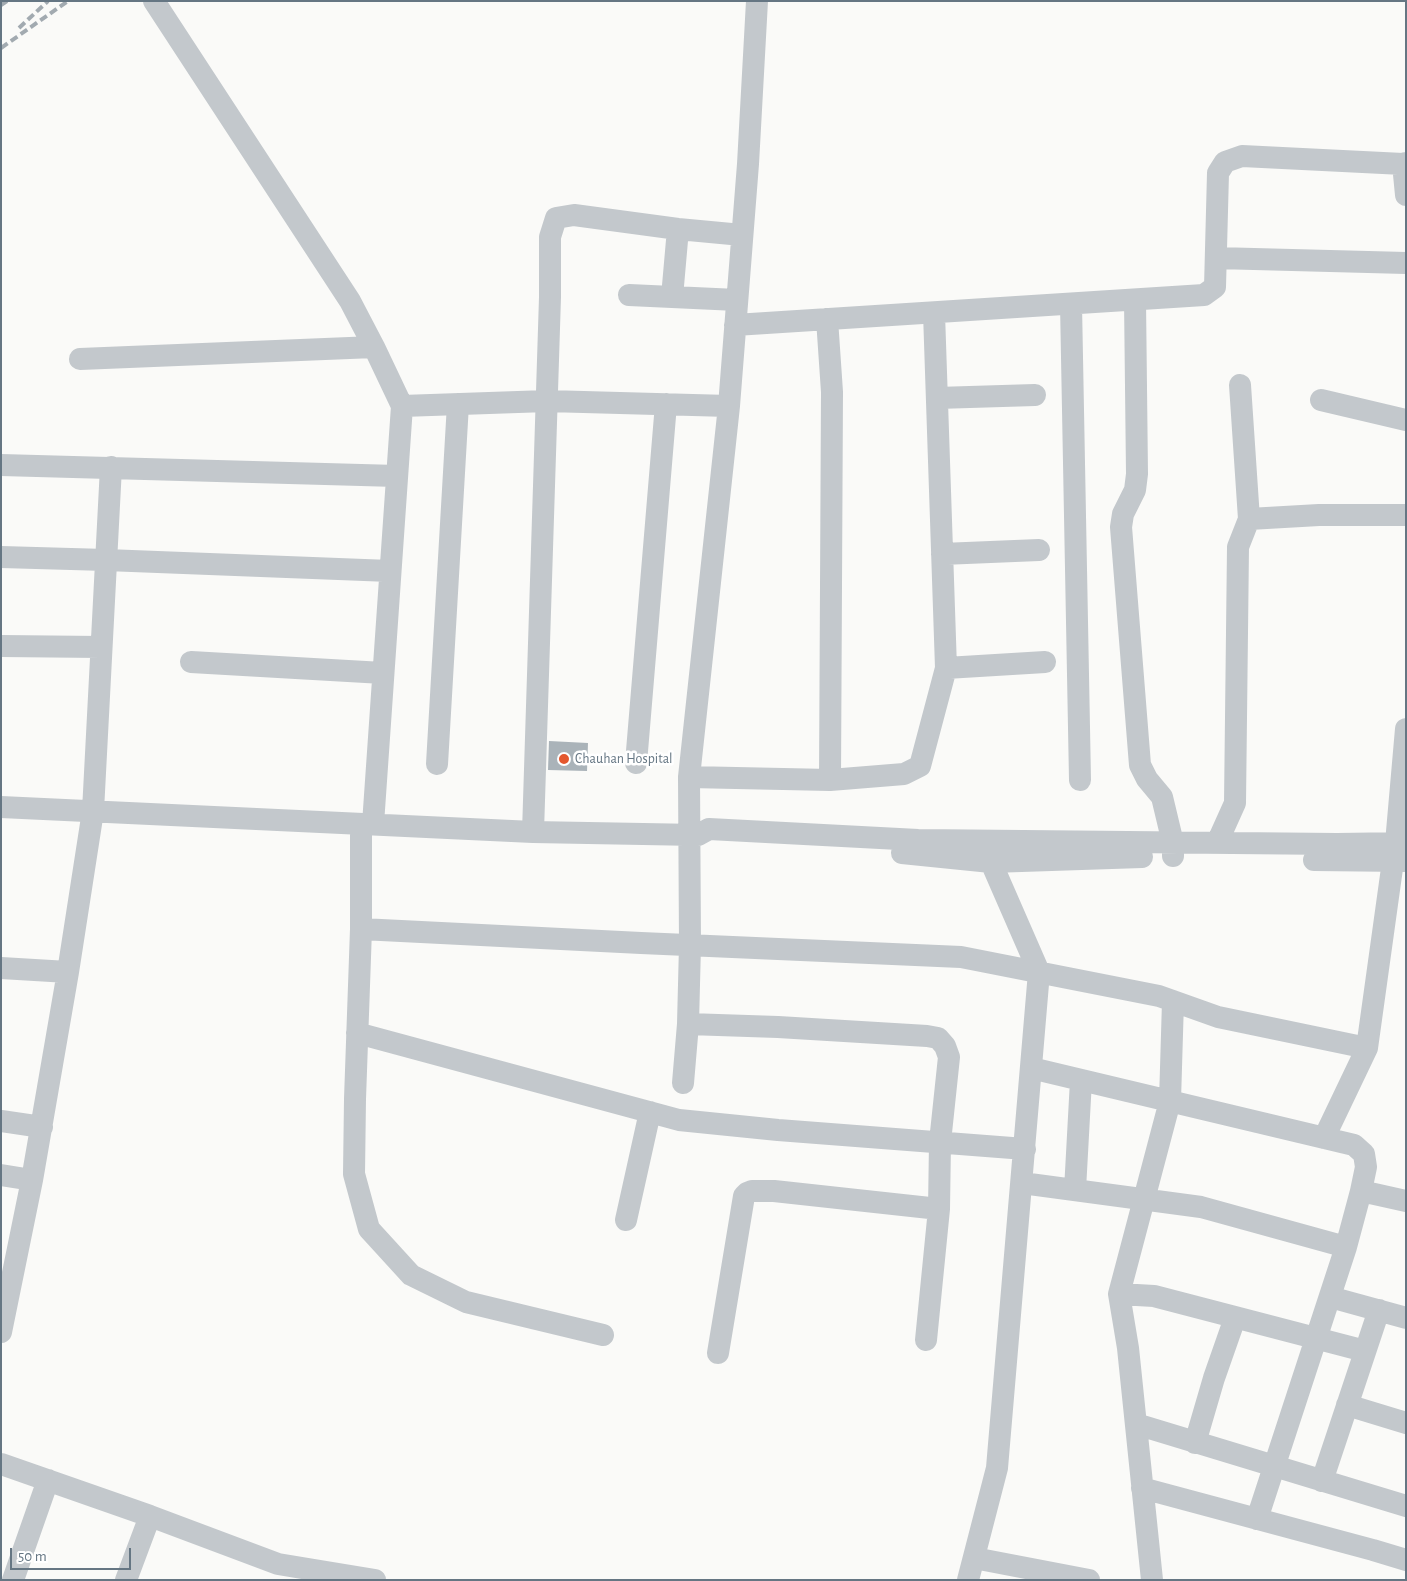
<!DOCTYPE html>
<html>
<head>
<meta charset="utf-8">
<style>
	body { margin:0 }
	#map { position:relative; width:1407px; height:1581px; overflow:hidden; background:#fafaf8; font-family:"Alegreya Sans",sans-serif }
	canvas { display:block }
	.frame { position:absolute; inset:0; border:2px solid #657683; pointer-events:none }
	.scale { position:absolute; left:10px; top:1548px; width:121px; height:22px; box-sizing:border-box; border:2px solid #657683; border-top:0; padding-left:6px; font-size:15px; line-height:18px; white-space:nowrap; color:#657683; -webkit-text-stroke:4px #fff; paint-order:stroke }
</style>
</head>
<body>
<div id="map">
<canvas width="1407" height="1581"></canvas>
<div class="frame"></div>
<div class="scale">50 m</div>
</div>
<script>
const context = document.querySelector('canvas').getContext('2d');
context.lineJoin = 'round';
function paint(path, color) { context.fillStyle = color; context.fill(path, 'evenodd'); }
const toPath = rows => new Path2D(rows.map(r => 'M' + r).join(''));
function stroke(path, color, width, dash) { context.strokeStyle = color; context.lineWidth = width; context.lineCap = dash ? 'butt' : 'round'; context.setLineDash(dash || []); context.stroke(path); }
function label(font, color, halo, rows, align = 'center') {
  context.font = font + ' "Alegreya Sans",sans-serif'; context.lineWidth = 5; context.setLineDash([]); context.textBaseline = 'middle'; context.strokeStyle = halo; context.fillStyle = color; for (const [text, x, y, turn = 0] of rows) {
    context.save(); context.translate(x, y); context.rotate((+turn || 0) * Math.PI / 180); context.textAlign = isNaN(turn) ? turn : align; if (halo) context.strokeText(text, 0, 0); context.fillText(text, 0, 0); context.restore();
  }
}
paint(toPath([
	[549,741,588,743,587,771,548,770]
]), '#aab3b9');
stroke(toPath([
	[154,1,350,301,374,347,402,406,373,824],
	[1403,164,1406,195],
	[1216,258,1406,263],
	[629,295,737,300],
	[672,297,678,229],
	[1135,300,1137,474,1135,490,1123,514,1121,527,1140,765,1147,779,1162,797,1173,843,1173,856],
	[1071,304,1080,780],
	[827,319,832,392,830,780],
	[735,325,1204,295,1215,287,1218,173,1225,162,1242,156,1403,164,1406,163],
	[80,359,374,347],
	[1240,385,1249,519],
	[937,398,1035,395],
	[1321,400,1406,420],
	[402,406,547,401,729,406],
	[1,465,397,476],
	[942,554,1039,550],
	[1,557,106,560,390,571],
	[1,646,101,647],
	[191,662,383,673],
	[946,668,1045,662],
	[636,763,666,404],
	[437,764,458,404],
	[689,777,830,780,904,774,920,766,946,668,934,313],
	[1,807,533,832,698,835,709,829,918,840,1337,844,1406,843],
	[361,824,361,929,355,1099,354,1174,369,1229,411,1275,466,1302,603,1335],
	[533,832,550,297,550,237,556,218,574,215,678,229,742,235],
	[1217,843,1235,803,1238,547,1249,519,1319,515,1406,515],
	[1396,843,1406,729],
	[902,853,991,862,1142,857],
	[1314,860,1406,861],
	[361,929,641,943,961,957,1159,996,1218,1017,1367,1048],
	[1,968,68,972],
	[688,1024,778,1027,927,1036,938,1038,945,1046,949,1057,940,1142,939,1209,926,1340],
	[357,1033,679,1120,778,1130,1025,1149],
	[1031,1068,1354,1145,1364,1154,1366,1167,1361,1191,1346,1247,1257,1519],
	[683,1083,688,1024,690,945,689,777,729,406,748,164,757,1],
	[1,1121,42,1127],
	[1324,1138,1367,1048,1393,861],
	[1,1175,32,1180],
	[1022,1183,1201,1207,1346,1247],
	[1075,1190,1081,1080],
	[1361,1191,1406,1201],
	[626,1220,650,1112],
	[1119,1294,1154,1296,1365,1351],
	[1330,1297,1406,1318],
	[1,1332,32,1180,68,972,93,811,111,467],
	[718,1353,744,1196,747,1193,752,1191,774,1191,939,1209],
	[1347,1405,1406,1423],
	[1136,1424,1406,1506],
	[1195,1443,1214,1378,1235,1318],
	[1,1464,150,1516,278,1564,375,1580],
	[1322,1481,1379,1310],
	[1142,1488,1373,1550,1406,1560],
	[974,1558,1089,1580],
	[13,1580,48,1480],
	[126,1580,150,1516],
	[968,1580,997,1468,1039,972,991,862],
	[1152,1580,1128,1348,1119,1294,1170,1101,1173,1001]
]), '#c3c8cc', 22);
stroke(toPath([
	[1,5,7,1],
	[19,28,48,1],
	[1,48,68,1]
]), '#a2aab0', 4, [8, 4]);
for (const [x, y, r, color] of [
	[564,759,6,"#e4572e"]
]) { const dot = new Path2D(); dot.arc(x, y, r, 0, 2 * Math.PI); context.fillStyle = color; context.fill(dot); stroke(dot, '#fff', 2); }
label('14px', '#657683', '#fff', [
	["Chauhan Hospital",575,759]
], 'left');
</script>
</body>
</html>
